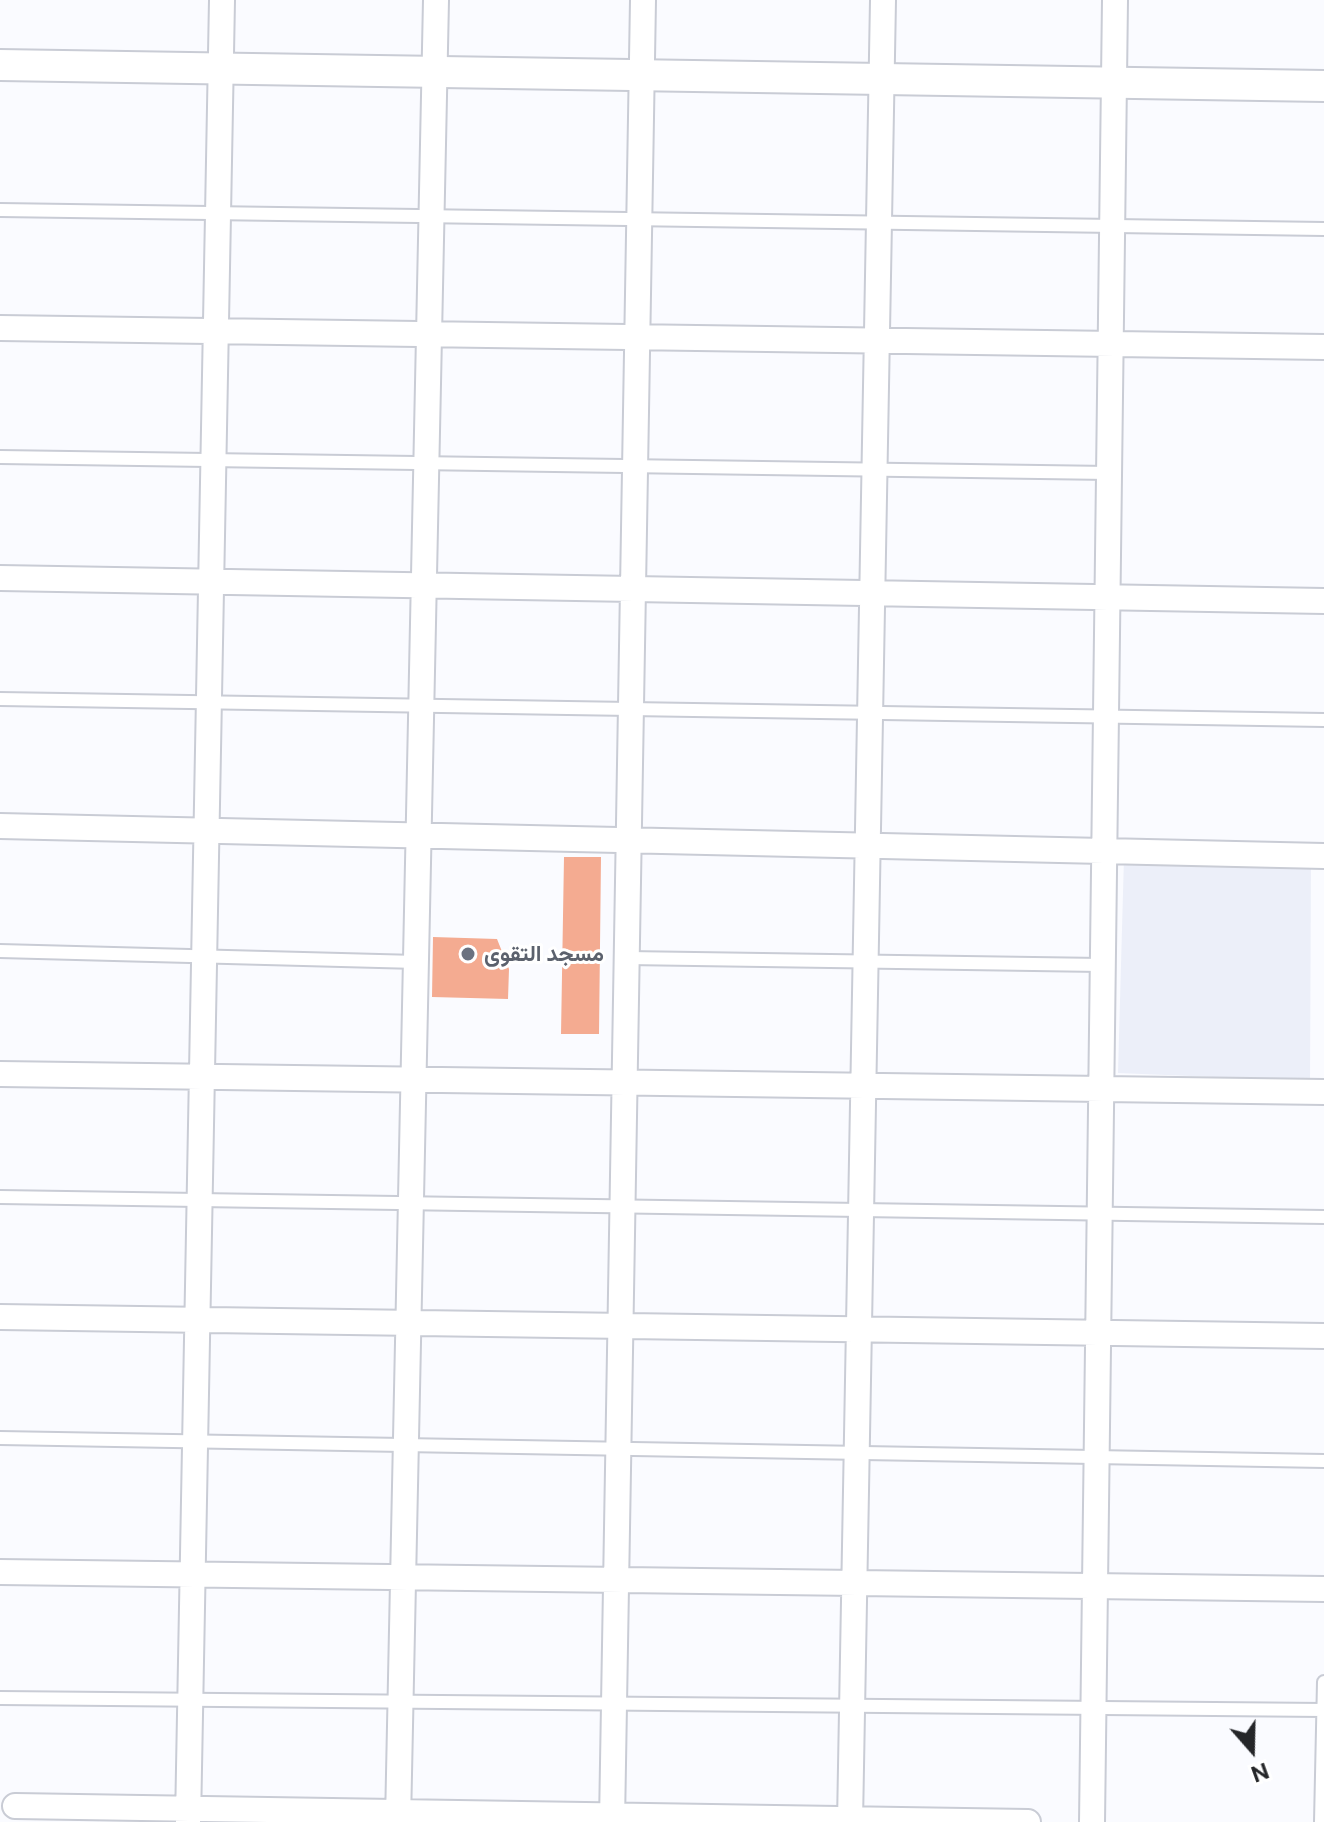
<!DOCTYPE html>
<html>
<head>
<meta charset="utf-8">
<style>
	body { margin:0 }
	#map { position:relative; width:1324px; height:1822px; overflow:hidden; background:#fafbff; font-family:"Public Sans",sans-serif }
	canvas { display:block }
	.north { position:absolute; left:1212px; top:1710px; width:80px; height:80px; -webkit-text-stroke:6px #fff; paint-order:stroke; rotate:160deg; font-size:22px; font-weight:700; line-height:32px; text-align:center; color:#252629 }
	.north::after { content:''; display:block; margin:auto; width:28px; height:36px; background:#252629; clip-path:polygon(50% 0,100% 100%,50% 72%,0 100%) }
</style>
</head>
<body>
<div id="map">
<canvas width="1324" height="1822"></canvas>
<div class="north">N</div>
</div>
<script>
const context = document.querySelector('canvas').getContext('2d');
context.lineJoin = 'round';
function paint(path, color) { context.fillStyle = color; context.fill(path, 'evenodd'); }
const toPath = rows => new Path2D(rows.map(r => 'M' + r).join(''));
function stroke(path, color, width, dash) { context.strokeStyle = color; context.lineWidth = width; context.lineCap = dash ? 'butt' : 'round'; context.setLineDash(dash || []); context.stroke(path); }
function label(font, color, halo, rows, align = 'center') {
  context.font = font + ' "Public Sans",Vazirmatn,sans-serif'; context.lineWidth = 6; context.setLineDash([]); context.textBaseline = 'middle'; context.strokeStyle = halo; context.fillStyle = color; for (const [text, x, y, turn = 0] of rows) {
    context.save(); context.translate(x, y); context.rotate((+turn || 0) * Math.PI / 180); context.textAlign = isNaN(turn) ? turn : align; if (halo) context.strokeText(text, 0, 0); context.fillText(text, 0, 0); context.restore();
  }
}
paint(toPath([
	[1124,857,1311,860,1310,1081,1118,1073]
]), '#eceff9');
paint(toPath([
	[564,857,601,857,599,1034,561,1034],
	[433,937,497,939,509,969,508,999,432,997]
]), '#f4ab91');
const service = toPath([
	[0,210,1324,229],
	[0,457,1109,473],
	[0,699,1324,720],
	[0,951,417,962],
	[627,958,1101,965],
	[0,1197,1324,1217],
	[0,1438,1324,1461],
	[0,1698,1324,1710],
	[1321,1822,1324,1682]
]);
const minor = toPath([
	[0,328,1324,347],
	[0,578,1324,601],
	[0,826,1324,856],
	[0,1074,1324,1092],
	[0,1317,1324,1336],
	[0,1572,1324,1589],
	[15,1806,1028,1822],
	[188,1822,222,0],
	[398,1822,436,0],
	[612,1822,643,0],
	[850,1822,883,0],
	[1092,1822,1115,0]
]);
const tertiary = toPath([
	[0,65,1324,86]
]);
stroke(service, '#c9ccd5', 16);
stroke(minor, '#c9ccd5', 28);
stroke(tertiary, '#c9ccd5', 34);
stroke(service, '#fff', 12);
stroke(minor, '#fff', 24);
stroke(tertiary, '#fff', 30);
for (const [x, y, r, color] of [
	[468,954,8,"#6b7280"]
]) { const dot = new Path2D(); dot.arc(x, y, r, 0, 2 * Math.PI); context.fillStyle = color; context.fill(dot); stroke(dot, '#fff', 3); }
label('bold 22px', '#5b616d', '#fff', [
	["مسجد التقوى",484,954]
], 'left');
</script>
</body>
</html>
